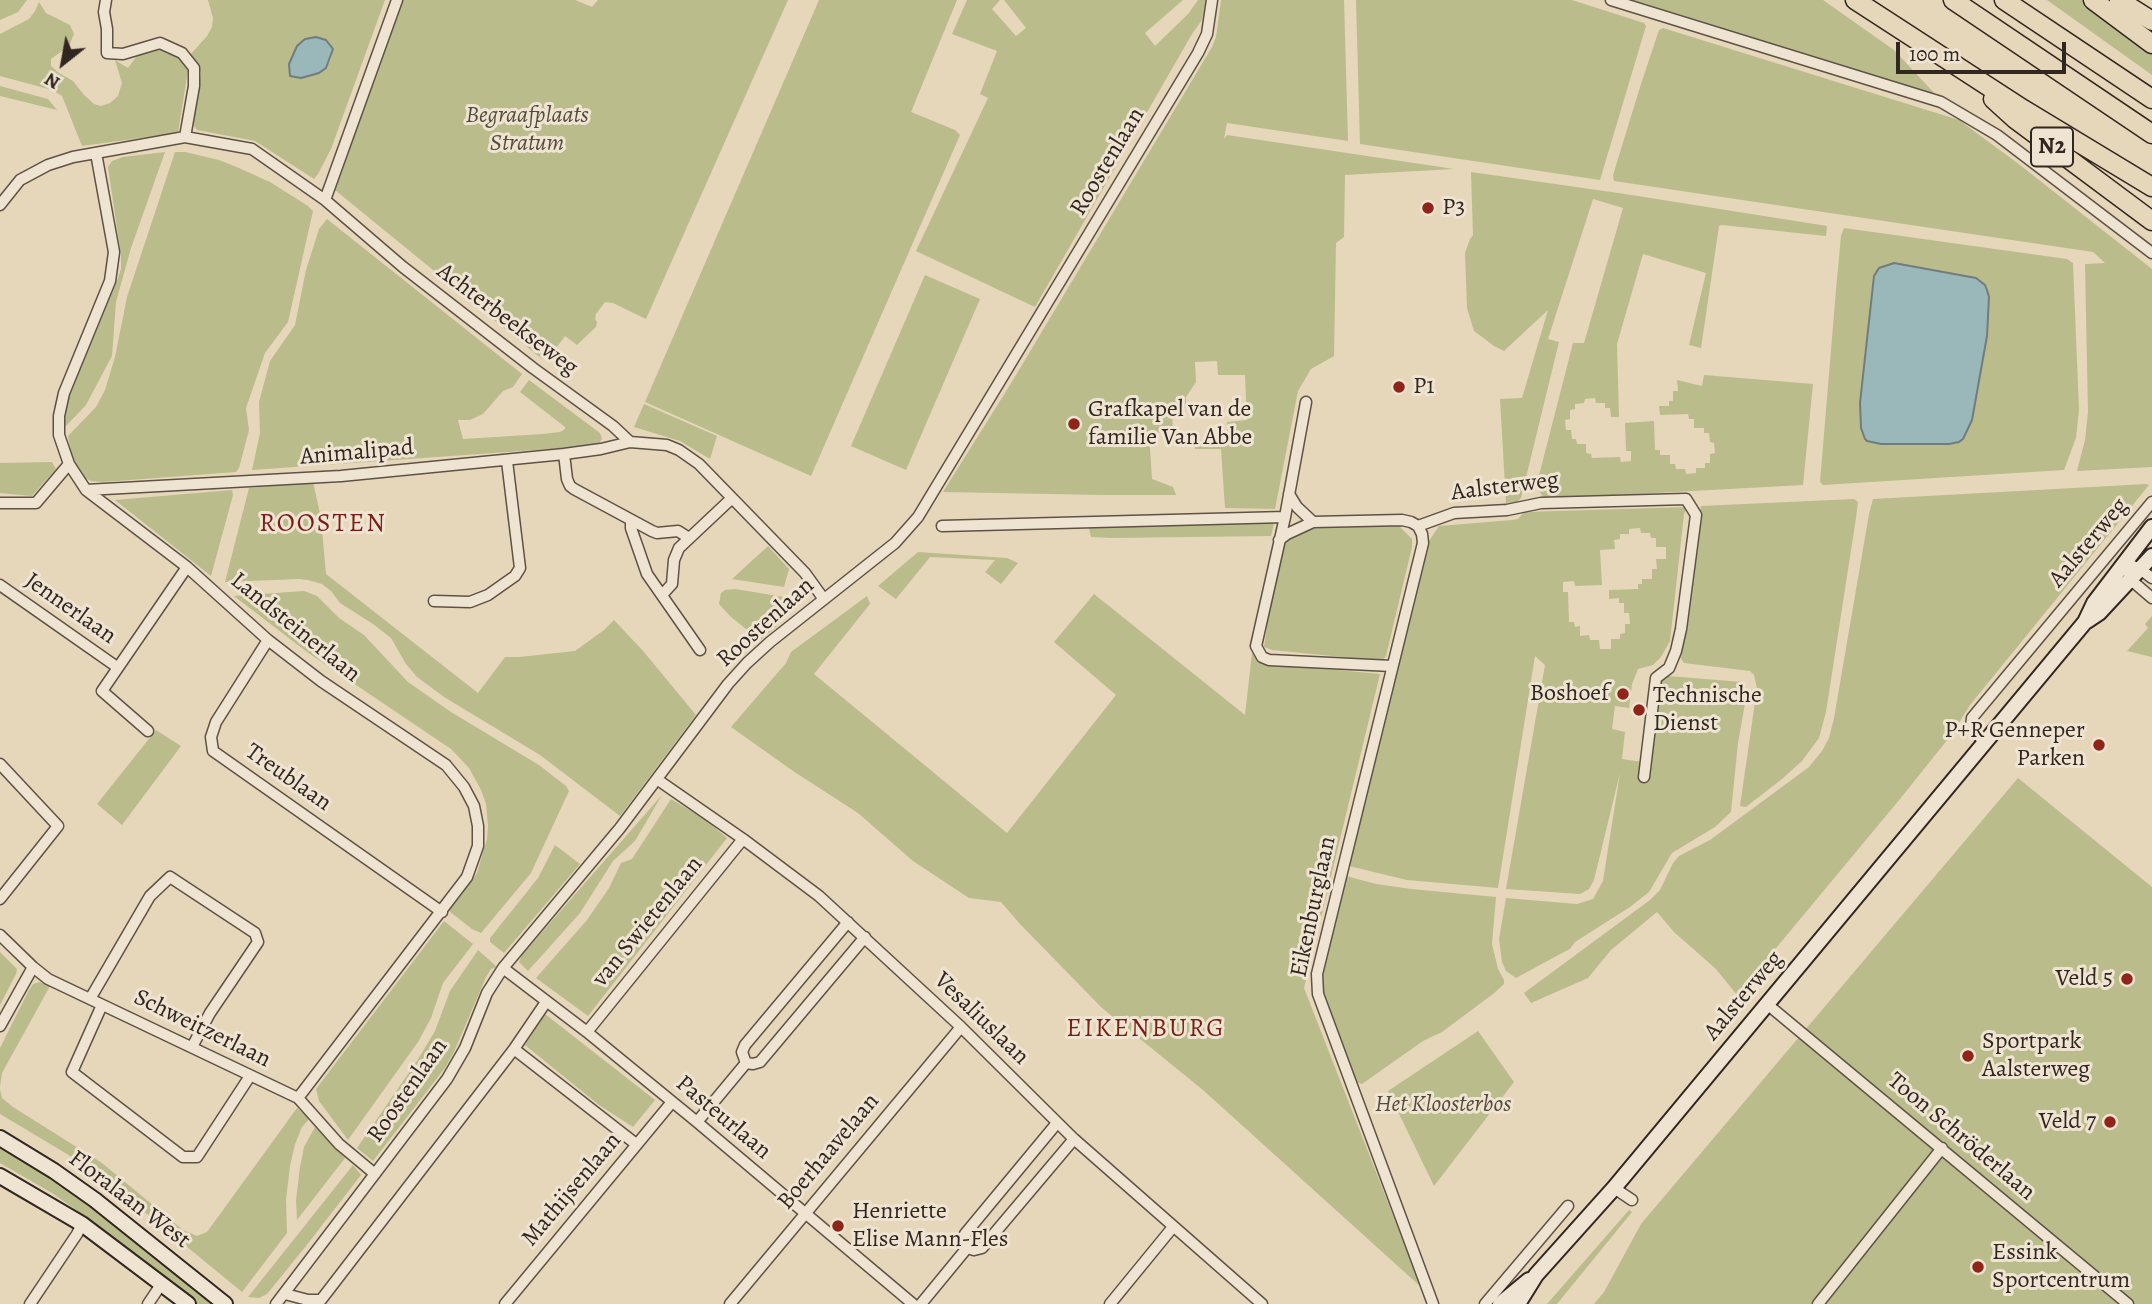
<!DOCTYPE html>
<html>
<head>
<meta charset="utf-8">
<style>
	body { margin:0 }
	#map { position:relative; width:2152px; height:1304px; overflow:hidden; background:#e6d6ba; font-family:Alegreya,serif }
	canvas { display:block }
	.north { position:absolute; left:28px; top:28px; width:70px; height:70px; -webkit-text-stroke:5px #efe4d2; paint-order:stroke; rotate:211deg; font-size:19px; font-weight:700; line-height:28px; text-align:center; color:#312620 }
	.north::after { content:''; display:block; margin:auto; width:24px; height:32px; background:#312620; clip-path:polygon(50% 0,100% 100%,50% 72%,0 100%) }
	.scale { position:absolute; left:1896px; top:42px; width:170px; height:32px; box-sizing:border-box; border:4px solid #312620; border-top:0; padding-left:9px; font-size:21px; line-height:24px; white-space:nowrap; color:#312620; -webkit-text-stroke:5px #efe4d2; paint-order:stroke }
</style>
</head>
<body>
<div id="map">
<canvas width="2152" height="1304"></canvas>
<div class="north">N</div>
<div class="scale">100 m</div>
</div>
<script>
const context = document.querySelector('canvas').getContext('2d');
context.lineJoin = 'round';
function paint(path, color) { context.fillStyle = color; context.fill(path, 'evenodd'); }
const toPath = rows => new Path2D(rows.map(r => 'M' + r).join(''));
function stroke(path, color, width, dash) { context.strokeStyle = color; context.lineWidth = width; context.lineCap = dash ? 'butt' : 'round'; context.setLineDash(dash || []); context.stroke(path); }
function label(font, color, halo, rows, align = 'center') {
  context.font = font + ' Alegreya,serif'; context.lineWidth = 6; context.setLineDash([]); context.textBaseline = 'middle'; context.strokeStyle = halo; context.fillStyle = color; for (const [text, x, y, turn = 0] of rows) {
    context.save(); context.translate(x, y); context.rotate((+turn || 0) * Math.PI / 180); context.textAlign = isNaN(turn) ? turn : align; if (halo) context.strokeText(text, 0, 0); context.fillText(text, 0, 0); context.restore();
  }
}
paint(toPath([
	[0,0,27,0,18,12,0,20],
	[208,0,385,0,331,149,318,174,314,179,255,141,197,130,193,124,201,73,191,54,207,36,212,27,213,18],
	[331,59,326,68,319,73,295,77,289,74],
	[402,0,575,0,592,7,598,0,788,0,646,319,613,303,605,302,596,314,595,319,597,322,596,327,580,342,577,345,565,336,557,347,554,345,547,351,542,359,335,190,339,173],
	[819,0,957,0,911,112,955,130,960,135,811,476,645,402],
	[967,0,1000,0,992,9,1016,36,1026,28,1004,0,1183,0,1145,33,1155,46,1188,14,1198,0,1206,0,1202,20,1192,34,1035,307,916,251,988,98,980,94,997,51,952,34],
	[1221,0,1344,0,1348,141,1227,123,1224,139,1227,135,1454,169,1345,175,1344,237,1336,243,1334,356,1311,369,1298,391,1275,509,1225,508,1221,449,1195,449,1194,441,1212,440,1211,434,1227,434,1227,422,1247,420,1245,375,1218,375,1217,361,1195,362,1196,382,1186,397,1186,408,1172,409,1173,432,1149,433,1152,479,1173,487,1176,495,1103,495,943,492,1010,385,1212,47,1216,37],
	[1356,0,1572,0,1644,23,1646,26,1600,180,1360,144],
	[1627,0,1823,0,1894,50,1937,96],
	[2047,0,2082,0,2152,52,2152,75],
	[39,2,46,13,70,25,74,34,69,46,51,59,51,66,59,73,73,81,84,95,94,104,101,106,110,103,118,96,122,83,115,60,128,68,136,57,145,51,157,47,171,50,179,55,188,67,188,70,178,133,82,146,62,96,52,90,0,76,0,34,29,19,35,11],
	[1663,28,1959,120,2020,165,2152,269,2152,467,2077,471,2085,440,2088,412,2085,264,2105,263,2093,252,1614,181,1613,175,1641,84,1659,30],
	[0,86,48,99,57,110,0,96],
	[165,152,131,248,116,302,112,356,86,405,63,429,69,397,117,281,121,269,121,255,108,167,112,161,123,157],
	[175,152,185,152,219,160,239,168,270,182,308,206,313,211,288,322,265,353,246,408,249,430,239,468,236,472,103,482,91,481,83,477,75,465,71,453,68,436,96,407,105,390,115,357,127,297],
	[1471,172,1625,194,1827,226,1826,236,1722,225,1719,226,1701,348,1689,345,1706,273,1643,254,1617,344,1619,417,1611,417,1610,408,1605,408,1605,403,1596,403,1595,398,1585,399,1584,403,1575,404,1575,409,1570,410,1570,419,1565,420,1566,430,1571,430,1572,439,1576,439,1577,444,1586,444,1586,453,1591,454,1592,458,1620,457,1621,462,1631,461,1631,451,1626,451,1625,423,1654,421,1655,450,1660,450,1660,455,1670,455,1670,464,1675,464,1676,469,1685,469,1686,474,1696,473,1696,468,1705,468,1705,463,1710,463,1710,454,1715,453,1714,443,1710,442,1709,433,1704,433,1704,428,1694,428,1694,419,1689,419,1688,414,1660,415,1659,406,1669,406,1669,401,1673,401,1673,391,1678,391,1677,380,1702,386,1704,375,1813,384,1803,485,1545,499,1536,487,1573,343,1584,343,1623,208,1593,199,1548,339,1559,342,1521,498,1517,502,1506,503,1500,399,1522,398,1548,310,1504,351,1494,346,1474,331,1467,308,1465,253,1470,239,1473,235],
	[327,219,522,374,513,387,503,391,483,414,470,420,458,420,463,439,543,434,560,432,565,429,565,427,520,392,529,380,600,433,602,439,599,443,594,446,252,470,260,433,259,402,270,361,295,325,306,270,319,229],
	[1844,228,2067,259,2073,263,2079,410,2076,438,2064,470,1823,485,1820,482,1836,290,1841,236],
	[1874,276,1976,278,1985,285,1989,298,1987,336,1972,420,1961,441,1949,444,1881,444,1867,441,1865,439,1860,403],
	[925,275,980,299,906,470,851,446],
	[644,404,717,436,710,459,680,441,634,427],
	[52,462,56,469,32,496,0,493,0,463],
	[313,482,321,518,326,574,478,693,505,657,519,657,575,651,604,630,614,620,644,652,696,715,620,816,540,755,444,697,417,677,406,664,391,638,373,624,340,603,331,591,322,584,308,580,299,579,225,582,249,488],
	[2146,484,2149,485,1970,705,1952,734,1900,799,1737,995,1716,969,1674,932,1657,912,1611,950,1588,978,1531,1003,1524,993,1650,900,1660,890,1673,863,1679,856,1710,840,1809,767,1822,751,1829,738,1834,718,1869,514,1873,499],
	[232,490,233,495,211,576,115,500],
	[1854,499,1858,502,1856,518,1826,712,1819,738,1802,761,1782,779,1746,807,1740,806,1757,688,1754,675,1750,671,1684,663,1680,657,1701,506],
	[1687,507,1684,514,1670,641,1661,657,1653,665,1638,669,1632,684,1629,708,1615,706,1612,729,1625,732,1622,759,1649,763,1661,681,1668,676,1742,682,1747,692,1738,743,1731,812,1715,827,1672,853,1649,892,1630,907,1575,942,1570,949,1564,952,1516,978,1506,971,1502,962,1499,939,1506,898,1577,904,1593,899,1603,881,1620,773,1594,880,1589,889,1580,894,1506,889,1545,665,1535,656,1498,888,1407,880,1349,866,1427,544,1439,526,1512,520,1518,519,1524,512],
	[1640,528,1641,533,1650,533,1651,538,1656,538,1656,547,1666,547,1666,559,1656,559,1657,569,1652,569,1652,579,1642,579,1642,584,1638,584,1638,589,1609,590,1609,599,1619,598,1619,603,1624,603,1624,613,1629,613,1630,624,1625,624,1625,633,1620,634,1620,639,1611,639,1611,649,1600,649,1599,640,1590,640,1589,635,1580,636,1580,626,1575,627,1574,622,1569,622,1568,592,1563,592,1563,582,1574,581,1575,586,1602,585,1600,550,1615,549,1614,540,1620,539,1620,534,1629,534,1629,529],
	[1087,519,1146,519,1274,523,1271,536,1112,538,1091,537],
	[1396,523,1412,539,1412,547,1386,656,1382,661,1272,650,1264,647,1275,575,1282,542,1307,526],
	[768,546,789,569,784,587,732,579],
	[918,552,1007,558,1018,563,1001,584,985,572,995,560,930,557,896,599,878,586],
	[735,589,784,597,788,610,785,616,777,626,761,639,756,637,731,617,719,604,721,593,725,590],
	[304,591,317,596,339,618,364,635,408,682,451,712,539,765,566,786,569,791,531,873,481,933,472,929,449,911,477,873,487,839,488,826,486,804,481,790,469,768,451,749,307,652,234,596],
	[1094,594,1245,715,1252,653,1258,659,1284,665,1380,674,1304,988,1421,1287,1203,1090,1102,1008,1020,924,1001,902,969,898,913,861,858,813,793,771,731,727,786,663,791,652,867,596,870,604,814,674,1007,833,1116,695,1054,642],
	[2152,616,2152,657,2127,651,2148,628,2145,624],
	[156,730,181,746,122,825,97,804],
	[2018,778,2152,887,2152,1304,1594,1304,1604,1292,1641,1224],
	[662,795,635,841,613,861,580,913,528,971,519,962,522,955],
	[671,799,706,820,727,838,588,1016,536,978,587,920,609,888,621,863,632,859],
	[555,845,580,864,504,953,490,942,490,938,538,878],
	[1346,876,1376,884,1411,889,1496,897,1492,944,1498,969,1504,980,1504,984,1493,994,1442,1032,1423,1041,1362,1084,1356,1082,1321,986,1321,972],
	[444,921,473,944,443,983,431,1018,418,1042,348,1140,319,1101,316,1089],
	[478,950,497,967,491,969,486,977,454,1052,445,1068,373,1161,357,1148,417,1061,435,1031,450,991],
	[0,952,17,969,16,974,0,1005],
	[40,982,50,986,2,1073,0,1087,0,1048,29,990,33,984],
	[545,1014,655,1100,633,1127,599,1105,525,1045],
	[1478,1031,1514,1082,1434,1186,1388,1091],
	[0,1089,2,1098,13,1107,102,1163,183,1230,197,1236,207,1232,297,1108,309,1119,302,1127,295,1144,290,1166,286,1200,287,1233,242,1292,108,1182,67,1154,0,1114],
	[315,1127,345,1158,297,1220,296,1200,300,1167,304,1147],
	[0,1146,49,1176,90,1205,216,1304,194,1304,93,1222,52,1193,0,1163],
	[353,1165,361,1175,306,1246,267,1294,259,1298,248,1297],
	[1629,1210,1632,1212,1557,1304,1547,1304]
]), '#bbbc8c');
const water = toPath([
	[316,37,326,40,333,49,326,68,319,73,301,78,290,76,289,64,297,46,305,39,316,37],
	[1894,263,1976,278,1985,285,1987,290,1989,297,1987,336,1972,420,1963,439,1959,442,1949,444,1881,444,1867,441,1865,439,1861,428,1860,403,1874,276,1879,268,1894,263]
]);
paint(water, '#9ab7ba');
stroke(water, '#707d7c', 2);
const street = toPath([
	[106,0,104,12,107,29,107,53,123,54,160,43,182,53,194,68,194,86,185,137],
	[1611,0,1941,102,1997,135,2152,253],
	[96,153,114,252,110,281,64,393,59,416,59,435,69,464,86,490,187,567,268,640,321,681,446,765,464,787,474,806,478,826,478,846,467,877,298,1098],
	[325,200,397,0],
	[0,205,20,180,48,165,73,157,185,137,252,149,325,200,403,267,533,368,613,426,630,442,667,445,679,450,699,464,805,573,823,598],
	[1306,402,1285,517,1256,646,1262,657,1269,660,1392,666],
	[564,454,567,479,570,486,574,489,652,531,657,533,678,531,689,538],
	[86,490,341,476,564,454,601,449,630,442],
	[1289,494,1297,507,1313,522],
	[0,503,36,503,69,464],
	[631,520,631,528,647,574,700,650],
	[942,526,1285,517],
	[1418,526,1454,513,1507,510,1541,503,1686,499,1696,515,1681,629,1676,651,1669,668,1656,678,1644,777],
	[1279,540,1287,534,1313,522,1402,520,1411,522,1418,526,1422,534,1423,543,1317,974,1318,994,1433,1304],
	[2125,563,2140,569,2152,578],
	[2129,574,2131,580,2152,598],
	[0,585,117,667],
	[662,595,672,584,674,560,679,548,731,499],
	[434,601,470,602,488,595,515,576,520,568,507,461],
	[268,640,216,722,211,737,213,751,442,912],
	[148,731,102,691,187,567],
	[1985,743,1971,727,1972,718,2152,502],
	[0,764,58,826,0,899],
	[658,780,743,839,819,896,961,1027,1074,1139,1262,1304],
	[0,935,33,967,48,979,298,1098,339,1144,375,1174],
	[503,968,587,1032,697,1122,913,1304],
	[90,999,150,896,170,877,255,933,258,942,210,1013,192,1047],
	[1767,1004,2128,1304],
	[102,1005,72,1072,183,1157,197,1157,250,1076],
	[0,1026,33,967],
	[587,1032,743,839],
	[514,1049,636,1144],
	[746,1063,742,1052,745,1045,848,922],
	[746,1063,753,1064,760,1062,865,937],
	[697,1122,746,1063],
	[1614,1188,1632,1200],
	[967,1248,964,1241,965,1234,1057,1123],
	[967,1248,974,1250,982,1248,1074,1139],
	[285,1294,308,1300,321,1300,514,1049,546,1002],
	[30,1304,77,1234,82,1224],
	[148,1304,162,1283],
	[276,1304,447,1079,465,1048,487,993,503,968,620,828,728,684,747,663,770,642,895,543,918,517,1198,53,1207,34,1212,0],
	[505,1304,672,1102],
	[730,1304,961,1027],
	[921,1304,967,1248],
	[1110,1304,1173,1227],
	[1485,1304,1568,1206],
	[1818,1304,1942,1148]
]);
const secondary = toPath([
	[2087,621,2099,613,2152,556],
	[0,1138,54,1171,95,1200,225,1304],
	[0,1176,82,1224,188,1304],
	[1500,1304,1529,1280],
	[1518,1304,1536,1275,1614,1188,2085,622,2094,603,2152,527]
]);
const highway = toPath([
	[1855,0,2023,109,2152,187],
	[1953,0,2152,134],
	[2004,0,2152,99],
	[2093,0,2152,44],
	[2119,0,2152,21],
	[1993,99,2015,119,2152,221]
]);
stroke(street, '#5e5246', 13);
stroke(secondary, '#312620', 18);
stroke(highway, '#312620', 21);
stroke(street, '#efe4d2', 10);
stroke(secondary, '#efe4d2', 14);
stroke(highway, '#e6d6ba', 18);
for (const [x, y, r, color] of [
	[1428,208,7,"#8f2418"],
	[1399,387,7,"#8f2418"],
	[1074,424,7,"#8f2418"],
	[1623,694,7,"#8f2418"],
	[1639,710,7,"#8f2418"],
	[2099,745,7,"#8f2418"],
	[2127,979,7,"#8f2418"],
	[1968,1056,7,"#8f2418"],
	[2110,1122,7,"#8f2418"],
	[838,1226,7,"#8f2418"],
	[1978,1267,7,"#8f2418"]
]) { const dot = new Path2D(); dot.arc(x, y, r, 0, 2 * Math.PI); context.fillStyle = color; context.fill(dot); stroke(dot, '#efe4d2', 2.5); }
for (const [x, y, w] of [
	[2052,147,42]
]) { const box = new Path2D(); box.roundRect(x - w / 2, y - 19.5, w, 39, 5); context.fillStyle = '#efe4d2'; context.fill(box); stroke(box, '#312620', 2); }
label('bold 23px', '#312620', null, [
	["N2",2052,147]
]);
label('italic 24px', '#544c3b', '#efe4d2', [
	["Begraafplaats",527,116],
	["Stratum",527,144],
	["Het Kloosterbos",1443,1105]
]);
label('24px', '#312620', '#efe4d2', [
	["Roostenlaan",1108,162,-59],
	["Achterbeekseweg",507,320,37],
	["Animalipad",357,453,-5],
	["Aalsterweg",1505,487,-7],
	["Aalsterweg",2089,543,-50],
	["Jennerlaan",70,609,35],
	["Roostenlaan",766,623,-42],
	["Landsteinerlaan",295,628,39],
	["Treublaan",288,778,35],
	["Eikenburglaan",1314,907,-78],
	["van Swietenlaan",648,922,-51],
	["Aalsterweg",1744,996,-50],
	["Vesaliuslaan",981,1019,44],
	["Schweitzerlaan",202,1029,26],
	["Roostenlaan",408,1091,-55],
	["Pasteurlaan",723,1118,40],
	["Toon Schröderlaan",1961,1137,40],
	["Boerhaavelaan",829,1152,-50],
	["Mathijsenlaan",572,1190,-50],
	["Floralaan West",129,1200,37]
]);
label('24px', '#312620', '#efe4d2', [
	["P3",1442,208],
	["P1",1413,387],
	["Grafkapel van de",1088,410],
	["familie Van Abbe",1088,438],
	["Boshoef",1609,694,"right"],
	["Technische",1653,696],
	["Dienst",1653,724],
	["P+R Genneper",2085,731,"right"],
	["Parken",2085,759,"right"],
	["Veld 5",2113,979,"right"],
	["Sportpark",1982,1042],
	["Aalsterweg",1982,1070],
	["Veld 7",2096,1122,"right"],
	["Henriette",852,1212],
	["Elise Mann-Fles",852,1240],
	["Essink",1992,1253],
	["Sportcentrum",1992,1281]
], 'left');
context.letterSpacing = '2px';
label('26px', '#7a1f14', '#efe4d2', [
	["ROOSTEN",323,525],
	["EIKENBURG",1146,1030]
]);
context.letterSpacing = '0px';
</script>
</body>
</html>
